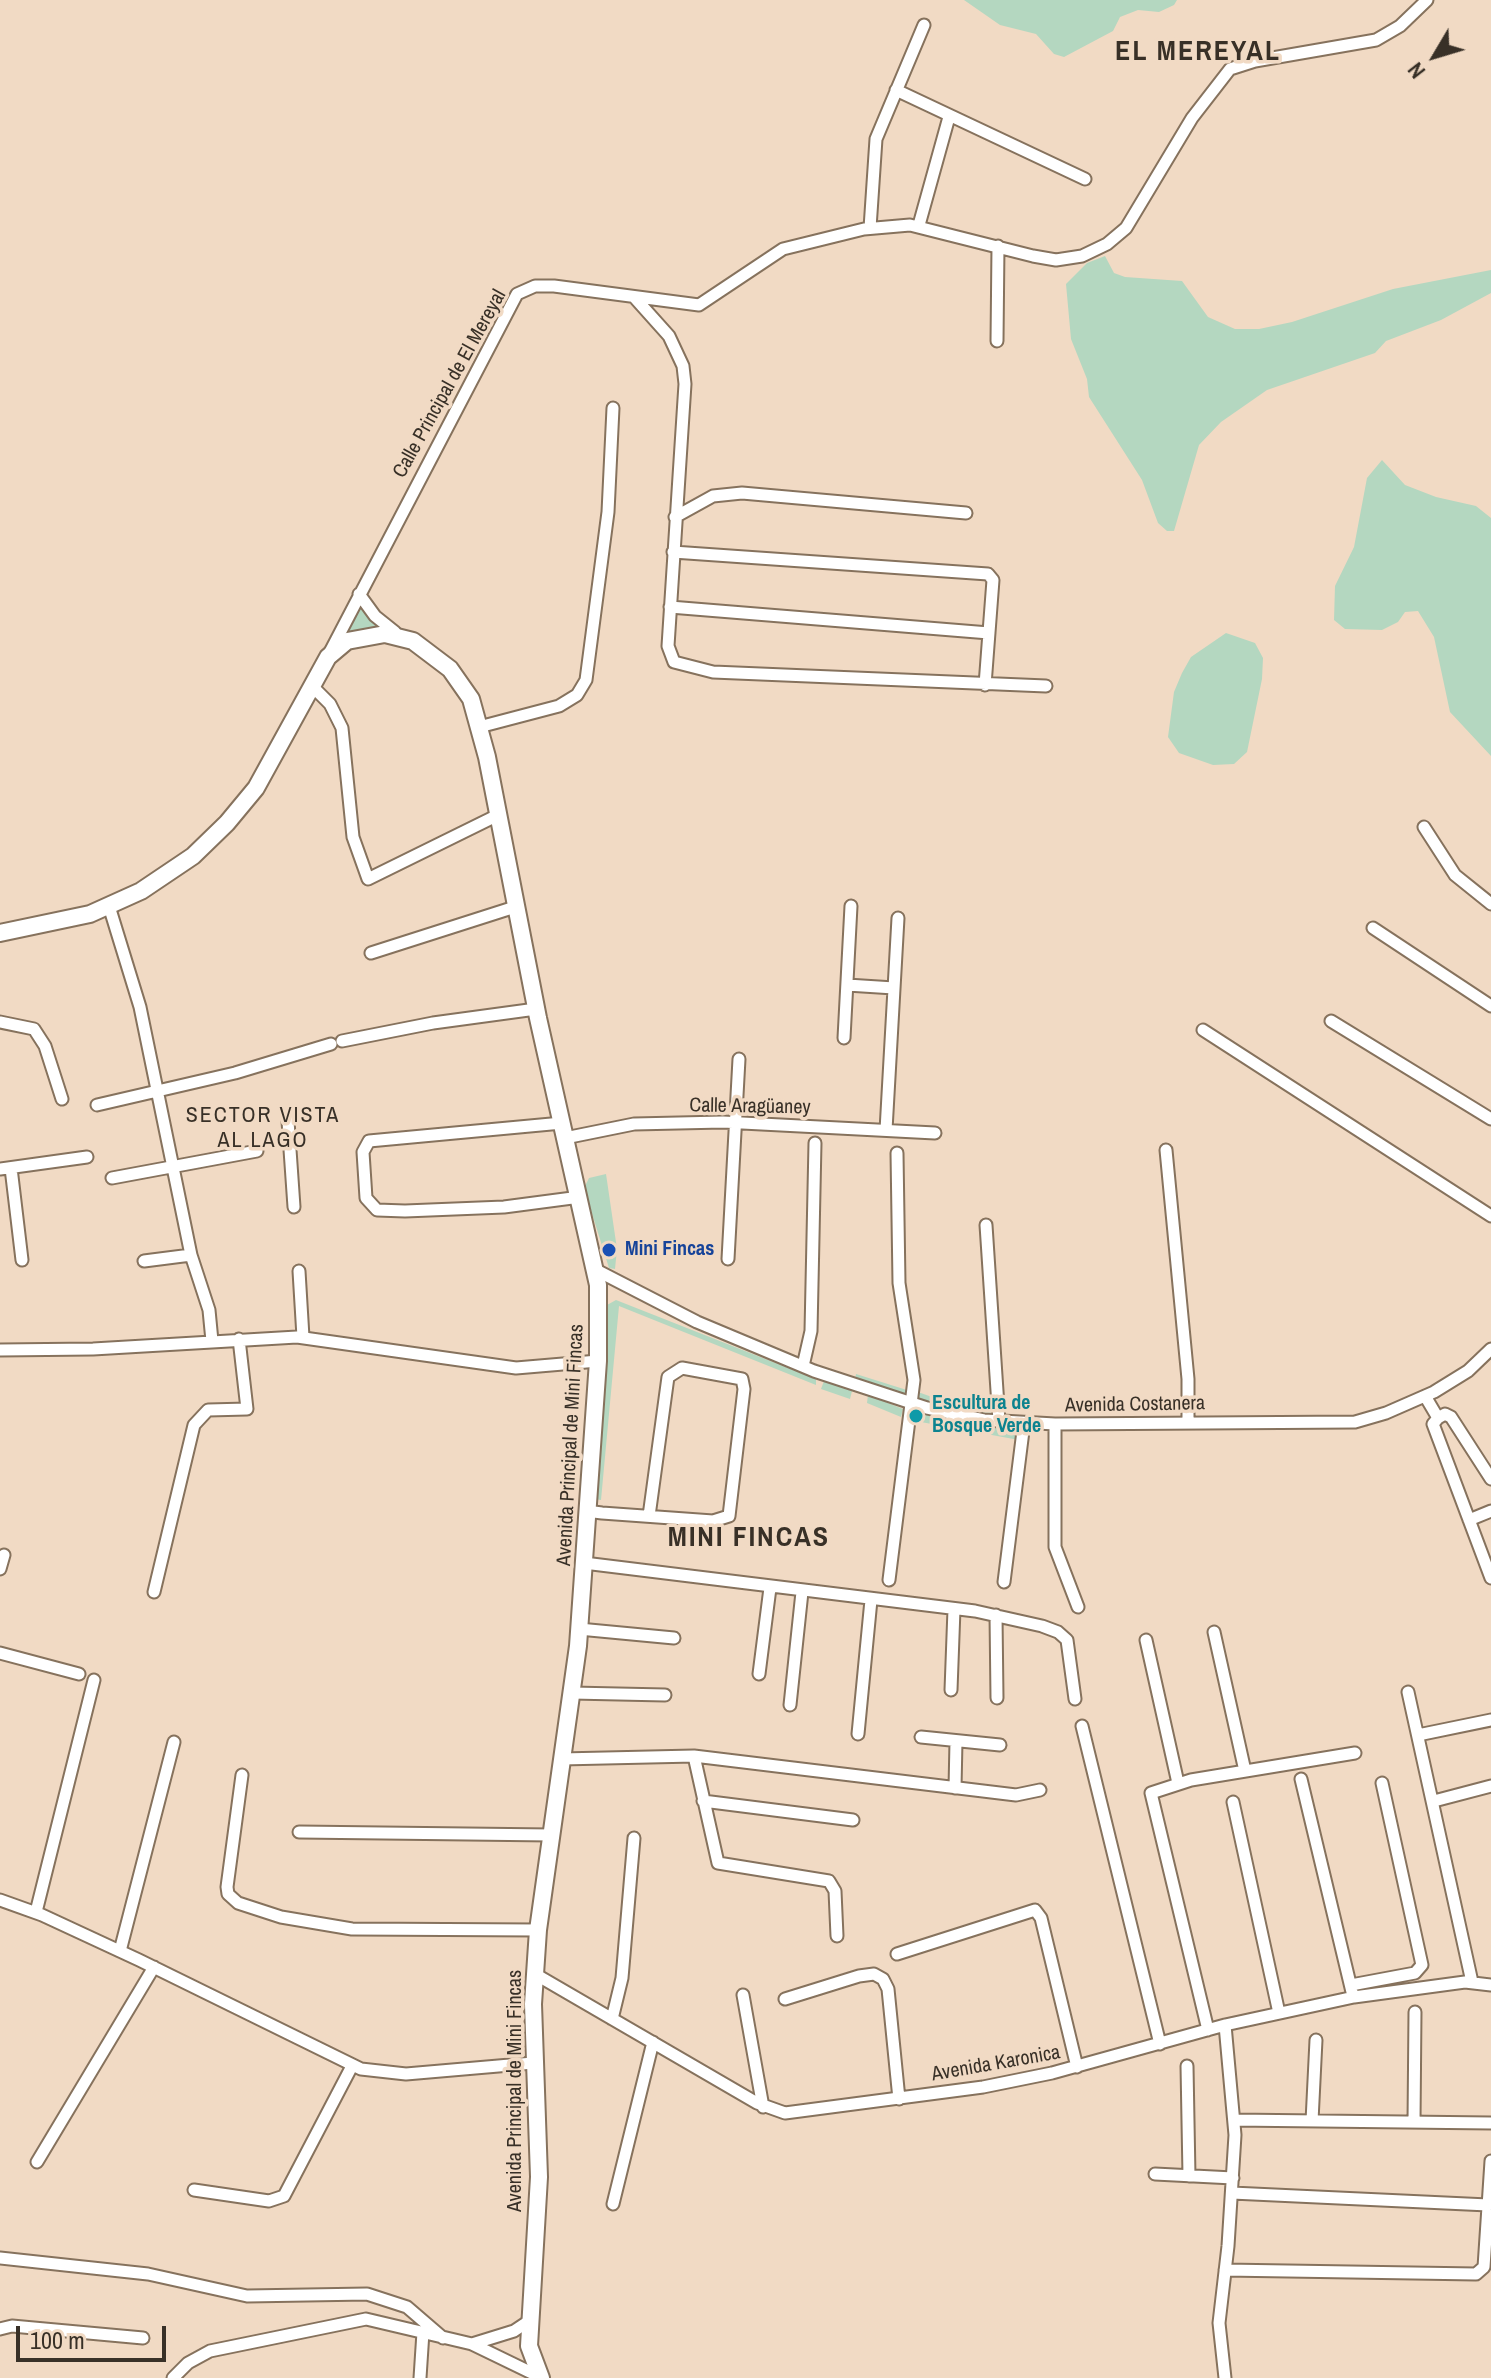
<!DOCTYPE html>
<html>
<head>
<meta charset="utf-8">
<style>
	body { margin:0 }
	#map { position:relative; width:1491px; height:2378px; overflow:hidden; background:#f1dac4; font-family:"Archivo Narrow",sans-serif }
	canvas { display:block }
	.north { position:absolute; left:1395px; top:16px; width:80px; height:80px; -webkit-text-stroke:6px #f1dac4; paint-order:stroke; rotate:232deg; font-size:22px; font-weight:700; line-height:32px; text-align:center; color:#383027 }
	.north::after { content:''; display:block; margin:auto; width:28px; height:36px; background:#383027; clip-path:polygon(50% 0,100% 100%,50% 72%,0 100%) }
	.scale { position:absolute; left:16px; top:2326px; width:150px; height:36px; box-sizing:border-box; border:4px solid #383027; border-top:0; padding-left:10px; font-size:24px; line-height:28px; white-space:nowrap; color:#383027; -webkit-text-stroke:6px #f1dac4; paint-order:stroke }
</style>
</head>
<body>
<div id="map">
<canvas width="1491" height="2378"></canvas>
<div class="north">N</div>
<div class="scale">100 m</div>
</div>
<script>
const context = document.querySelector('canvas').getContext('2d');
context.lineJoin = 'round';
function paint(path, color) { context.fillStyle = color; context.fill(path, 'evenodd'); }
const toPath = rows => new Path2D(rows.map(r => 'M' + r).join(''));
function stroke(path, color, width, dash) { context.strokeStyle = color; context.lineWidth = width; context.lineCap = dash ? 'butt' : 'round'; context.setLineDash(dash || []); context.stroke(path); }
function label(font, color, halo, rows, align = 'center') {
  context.font = font + ' "Archivo Narrow",sans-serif'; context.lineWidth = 7; context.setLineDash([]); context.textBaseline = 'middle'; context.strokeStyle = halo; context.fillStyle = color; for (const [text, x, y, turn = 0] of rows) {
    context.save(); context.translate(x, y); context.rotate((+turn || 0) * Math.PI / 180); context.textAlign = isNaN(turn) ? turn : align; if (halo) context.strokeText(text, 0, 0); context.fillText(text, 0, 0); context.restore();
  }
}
paint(toPath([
	[964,0,1177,0,1174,5,1159,12,1138,10,1120,17,1113,31,1064,57,1054,54,1036,34,1000,25],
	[1105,256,1114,273,1125,277,1182,281,1208,317,1235,329,1259,329,1292,322,1393,289,1491,270,1491,293,1441,320,1386,341,1375,353,1267,390,1221,422,1199,445,1174,531,1167,531,1158,523,1142,480,1089,397,1087,379,1071,339,1066,284,1087,263],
	[1382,460,1405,485,1436,497,1476,506,1491,518,1491,756,1450,712,1434,637,1418,611,1405,612,1398,622,1382,630,1345,629,1334,620,1335,586,1354,547,1367,478],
	[359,594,385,626,341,645],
	[1226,633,1255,643,1263,658,1262,679,1247,752,1234,764,1213,765,1179,753,1168,737,1174,692,1182,673,1191,657],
	[606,1174,617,1249,615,1269,609,1268,584,1188,589,1178],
	[616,1300,816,1379,816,1385,619,1306,601,1500,594,1499,607,1305],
	[856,1374,910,1391,909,1398,855,1381],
	[824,1381,852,1391,850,1399,821,1389],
	[918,1392,960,1407,991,1408,992,1414,960,1413,917,1401],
	[868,1395,903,1409,901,1417,867,1403],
	[911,1410,1020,1429,1019,1440,910,1420]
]), '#b4d7c0');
const street = toPath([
	[896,90,1085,179],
	[919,225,949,117],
	[870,228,876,139,924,25],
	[635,298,669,336,683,366,685,384,668,646,674,662,713,672,1046,686],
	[997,341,998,246],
	[675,517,713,496,742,493,966,513],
	[673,552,988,574,993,580,985,685],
	[359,594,375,616,395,632],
	[670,607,989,633],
	[330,652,517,294,535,286,554,286,699,305,783,249,864,229,910,225,1033,256,1056,260,1082,256,1107,244,1126,228,1192,118,1230,69,1255,61,1376,40,1400,26,1427,0],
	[312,686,330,704,342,728,353,837,368,879,498,815],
	[479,727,559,706,577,695,586,680,608,512,613,408],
	[1424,827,1455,875,1491,904],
	[109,906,140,1007,191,1255,209,1310,212,1341],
	[1373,928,1491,1006],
	[371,953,515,907],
	[847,985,894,988],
	[1331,1021,1491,1119],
	[0,1022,34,1029,45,1046,62,1099],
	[1203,1030,1491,1216],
	[844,1038,851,906],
	[342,1041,433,1023,536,1009],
	[97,1105,235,1073,331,1044],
	[288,1121,294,1207],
	[562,1123,369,1141,363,1152,366,1198,377,1210,405,1211,504,1207,580,1197],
	[886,1130,898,918],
	[565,1138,634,1124,723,1122,935,1133],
	[1166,1150,1188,1379,1188,1423],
	[11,1168,22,1260],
	[0,1169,87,1157],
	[112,1178,257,1151],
	[986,1225,999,1421],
	[728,1259,739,1059],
	[144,1261,191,1255],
	[596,1270,697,1322,814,1371,927,1408,984,1420,1055,1424,1355,1422,1386,1413,1434,1392,1468,1371,1491,1349],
	[299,1271,303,1337],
	[0,1350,93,1349,297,1337,516,1368,598,1361],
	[803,1366,811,1331,815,1143],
	[1425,1396,1438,1418],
	[1438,1418,1433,1424,1491,1578],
	[1438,1418,1445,1414,1451,1417,1491,1479],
	[1055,1424,1055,1547,1078,1607],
	[588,1512,594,1512,602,1513,713,1521,729,1516,744,1389,742,1379,682,1368,668,1377,649,1516],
	[1469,1520,1491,1511],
	[584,1563,975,1611,1042,1626,1058,1632,1067,1640,1075,1699],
	[0,1569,4,1555],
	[889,1580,914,1380,899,1283,897,1153],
	[1004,1582,1024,1423],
	[154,1592,194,1425,208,1410,247,1409,239,1339],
	[996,1615,997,1698],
	[579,1629,674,1638],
	[1214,1632,1245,1771],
	[1146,1640,1178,1783],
	[0,1653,79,1674],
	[759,1674,770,1588],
	[951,1690,954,1609],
	[1408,1692,1472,1982],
	[572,1693,665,1695],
	[790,1705,802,1592],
	[1082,1726,1160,2044],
	[858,1734,871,1600],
	[1418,1735,1491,1720],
	[921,1737,1000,1745],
	[694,1756,718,1863,829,1881,835,1891,837,1936],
	[561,1759,694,1756,1016,1795,1040,1790],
	[242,1775,227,1887,228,1894,238,1903,281,1917,352,1929,538,1930],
	[1301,1779,1352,1992],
	[955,1788,956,1741],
	[703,1801,853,1820],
	[1434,1801,1491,1786],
	[1233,1802,1279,2013],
	[299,1832,551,1835],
	[0,1900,42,1915,139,1960,361,2069,406,2074,533,2063],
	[36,1912,94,1680],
	[120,1951,174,1742],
	[897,1954,1035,1910,1041,1918,1077,2067],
	[535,1974,757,2103,785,2113,983,2087,1052,2073,1225,2025,1354,1997,1465,1982,1491,1985],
	[1351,1985,1415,1973,1422,1965,1382,1783],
	[743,1995,763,2107],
	[785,1999,859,1976,874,1974,883,1979,888,1989,899,2099],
	[612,2019,622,1978,634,1838],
	[1225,2025,1235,2135,1228,2246,1219,2323,1225,2378],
	[1208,2030,1151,1793,1191,1780,1355,1753],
	[1187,2066,1189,2176],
	[1234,2120,1491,2123],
	[1312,2121,1316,2040],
	[1414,2122,1415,2012],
	[37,2162,154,1967],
	[1155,2174,1233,2178],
	[194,2190,269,2201,284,2196,352,2066],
	[1232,2193,1488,2205],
	[613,2204,653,2042],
	[0,2258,148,2274,247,2296,367,2294,407,2307,443,2338],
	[1225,2270,1476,2274,1484,2267,1491,2161],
	[0,2329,12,2326,143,2338],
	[472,2344,514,2331,529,2321],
	[173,2378,188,2363,210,2351,366,2319,472,2344,538,2376],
	[420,2378,423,2332]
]);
const secondary = toPath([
	[0,933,90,914,141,891,193,856,227,823,256,788,328,657,347,641,385,634,413,641,450,669,471,699,487,757,538,1018,598,1285,598,1361,578,1646,538,1930,533,2004,539,2177,529,2346,541,2378]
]);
stroke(street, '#86725d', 15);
stroke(secondary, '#86725d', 20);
stroke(street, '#fff', 11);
stroke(secondary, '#fff', 16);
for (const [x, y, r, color] of [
	[609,1250,8,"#1a4fb4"],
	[916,1416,8,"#0f9aa8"]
]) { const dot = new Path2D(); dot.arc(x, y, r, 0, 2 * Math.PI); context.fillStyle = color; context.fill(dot); stroke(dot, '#f1dac4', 3); }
label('20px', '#383027', '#f1dac4', [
	["Calle Principal de El Mereyal",450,384,-61],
	["Calle Aragüaney",750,1107,1],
	["Avenida Costanera",1135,1405,-1],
	["Avenida Principal de Mini Fincas",571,1445,-87],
	["Avenida Karonica",996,2064,-10],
	["Avenida Principal de Mini Fincas",516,2091,-90]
]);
label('bold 20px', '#164399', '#f1dac4', [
	["Mini Fincas",625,1250]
], 'left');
label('bold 20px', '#0d838f', '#f1dac4', [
	["Escultura de",932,1404],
	["Bosque Verde",932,1427]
], 'left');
context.letterSpacing = '2px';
label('22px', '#383027', '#f1dac4', [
	["SECTOR VISTA",263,1116],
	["AL LAGO",263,1141]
]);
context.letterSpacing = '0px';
context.letterSpacing = '2px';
label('bold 28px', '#383027', '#f1dac4', [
	["EL MEREYAL",1198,52],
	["MINI FINCAS",749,1538]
]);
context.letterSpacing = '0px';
</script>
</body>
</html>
